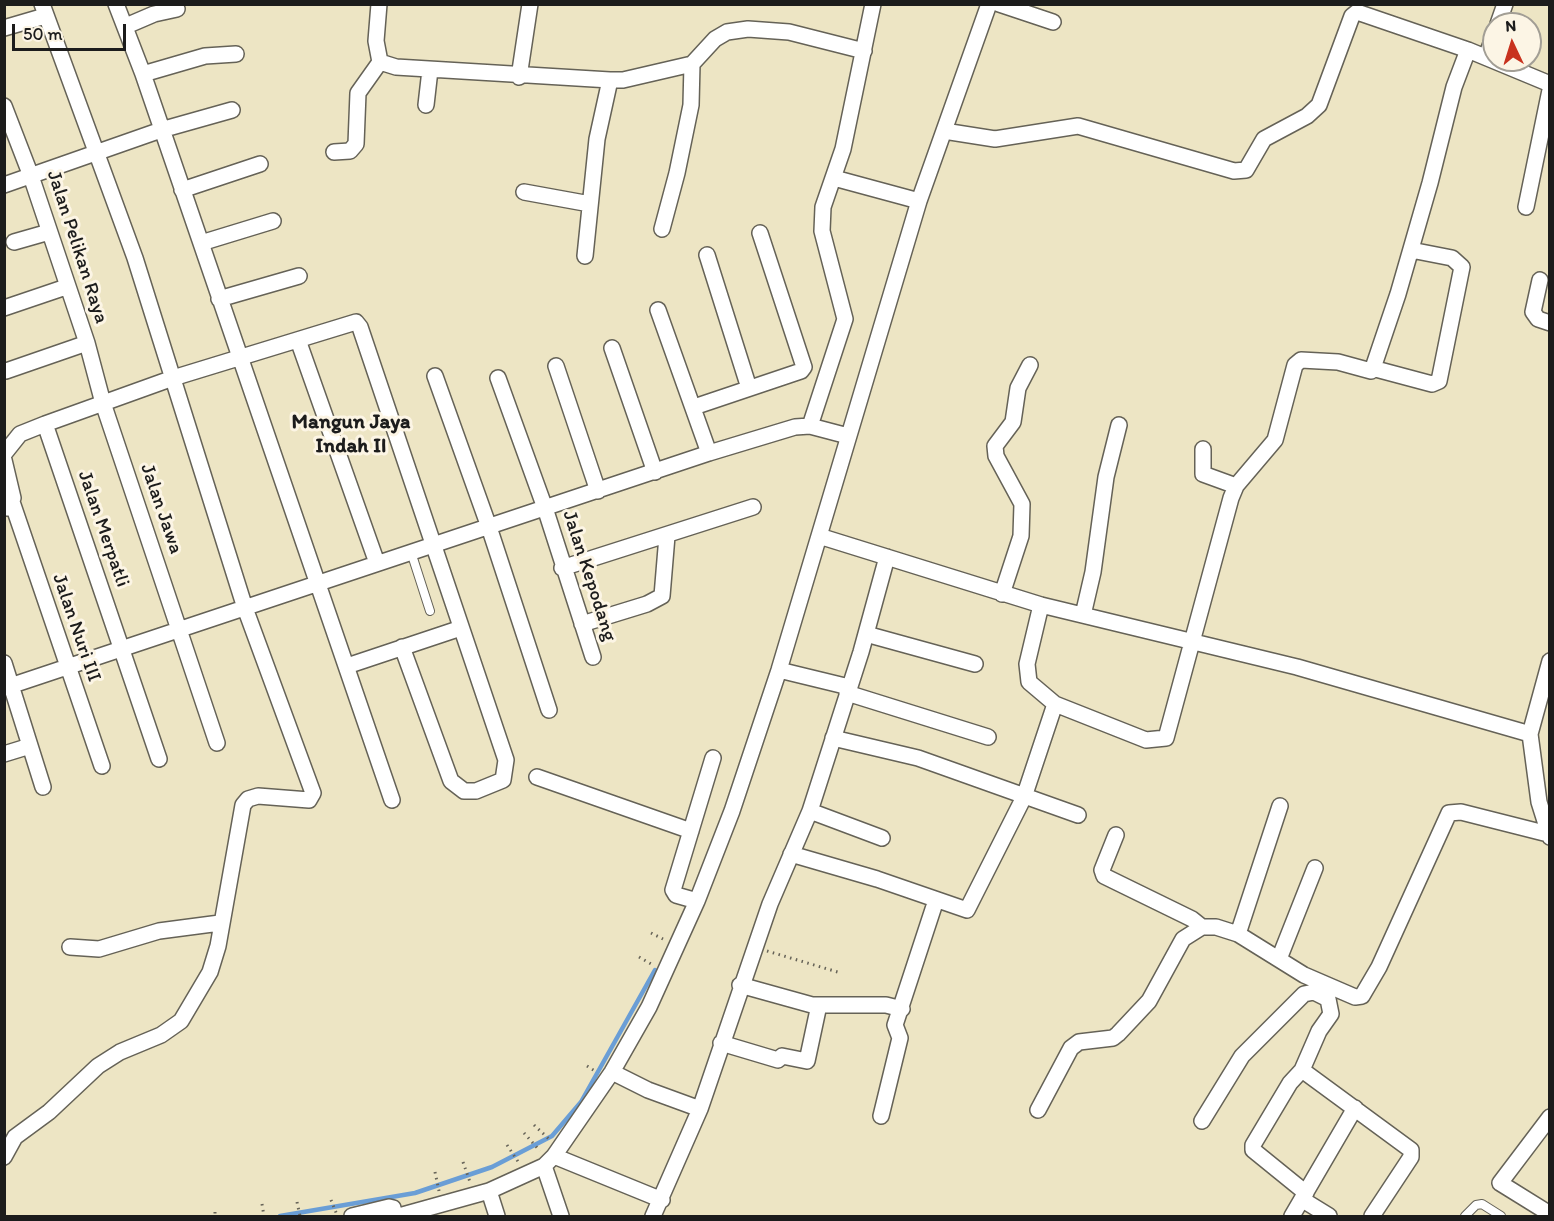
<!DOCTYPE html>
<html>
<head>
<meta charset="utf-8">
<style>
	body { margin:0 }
	#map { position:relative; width:1554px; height:1221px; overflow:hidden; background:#ede5c4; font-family:Itim,sans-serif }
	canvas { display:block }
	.frame { position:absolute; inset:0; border:6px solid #1c1c1c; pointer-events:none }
	.north { position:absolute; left:1482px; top:12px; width:60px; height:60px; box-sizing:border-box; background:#fcf5e5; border:2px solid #a29e95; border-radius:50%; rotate:356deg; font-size:16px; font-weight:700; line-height:24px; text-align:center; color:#1c1c1c }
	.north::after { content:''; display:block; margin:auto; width:21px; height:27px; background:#c8321e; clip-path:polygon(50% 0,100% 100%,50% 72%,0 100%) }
	.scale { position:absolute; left:12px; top:24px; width:114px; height:27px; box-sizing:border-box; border:3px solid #1c1c1c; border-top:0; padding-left:8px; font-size:18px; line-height:21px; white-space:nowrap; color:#1c1c1c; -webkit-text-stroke:4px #fcf5e5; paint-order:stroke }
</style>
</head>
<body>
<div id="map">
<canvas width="1554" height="1221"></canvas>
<div class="frame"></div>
<div class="north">N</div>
<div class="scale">50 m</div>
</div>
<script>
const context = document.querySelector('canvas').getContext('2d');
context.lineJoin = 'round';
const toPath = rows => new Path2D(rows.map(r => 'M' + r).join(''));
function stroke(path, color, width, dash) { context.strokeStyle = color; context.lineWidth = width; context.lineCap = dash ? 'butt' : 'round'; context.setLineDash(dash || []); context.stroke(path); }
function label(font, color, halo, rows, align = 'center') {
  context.font = font + ' Itim,sans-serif'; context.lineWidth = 6; context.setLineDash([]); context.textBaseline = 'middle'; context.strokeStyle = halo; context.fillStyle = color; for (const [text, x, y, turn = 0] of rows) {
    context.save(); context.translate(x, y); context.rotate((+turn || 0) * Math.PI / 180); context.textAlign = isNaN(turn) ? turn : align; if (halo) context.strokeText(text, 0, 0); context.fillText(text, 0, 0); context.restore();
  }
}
stroke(toPath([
	[280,1216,415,1193,492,1167,552,1136,581,1102,655,970]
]), '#6a9ed6', 4.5);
const lane = toPath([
	[411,552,430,611],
	[1465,1216,1476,1205,1482,1204,1501,1216]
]);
const street = toPath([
	[116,4,143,74,392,800],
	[999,4,1053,22],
	[1498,24,1505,4],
	[126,26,154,14,177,9],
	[4,28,45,16],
	[1486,57,1494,35],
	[380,62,396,67,610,80],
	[143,74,205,56,236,54],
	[519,77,530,4],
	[426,105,430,70],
	[4,106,31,176,87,343,103,403,217,743],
	[944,131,995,139,1078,126,1234,171,1246,170,1264,139,1307,116,1319,105,1352,16,1357,12,1468,50,1550,84],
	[334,152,350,151,356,144,358,93,380,62,376,41,379,4],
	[834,178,919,201],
	[4,185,161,130,232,110],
	[182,190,260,164],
	[524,192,590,204],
	[1526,207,1550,90],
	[662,229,677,173,691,105,692,64],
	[14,242,49,232],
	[201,243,273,221],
	[707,255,749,388],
	[585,256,597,139,610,80,623,80,692,64,715,39,727,32,748,29,789,32,864,51],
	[1540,280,1533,312,1538,319,1550,323],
	[219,299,299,276],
	[4,308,66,287],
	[658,310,709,453],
	[298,340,377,563],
	[612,348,655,472],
	[556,366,598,491],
	[1372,368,1432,384,1439,381,1462,267,1452,258,1411,250],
	[6,371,87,343],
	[435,376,489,527,549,710],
	[498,378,545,508,593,657],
	[694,407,801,371,804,367,760,233],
	[45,424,159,759],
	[810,426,845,319,822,231,823,207,843,149,873,4],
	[1203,449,1203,474,1236,486],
	[4,454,20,434,45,424,173,378,356,322,360,327,506,760,503,780,476,791,464,791,451,781,402,647],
	[4,460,13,498,7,508],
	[12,502,102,766],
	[819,536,1041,605,1297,667,1530,734],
	[562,568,753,507],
	[1002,594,1021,536,1022,504,996,456,995,446,1013,422,1018,388,1030,365],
	[1041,605,1027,664,1029,682,1055,704,1146,740,1166,738,1231,498,1236,486,1275,440,1295,365,1301,360,1338,362,1371,371,1374,365,1398,294,1430,183,1454,87,1468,50],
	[1083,615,1093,572,1106,477,1119,425],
	[582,624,647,604,662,596,667,536],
	[866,634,975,664],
	[1550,661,1530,734,1539,802,1550,837],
	[4,663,43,787],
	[347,666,461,628],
	[779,670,849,687],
	[4,688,709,453,795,427,810,426,848,436],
	[847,693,988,737],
	[833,738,918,758,1078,815],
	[4,754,30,746],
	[537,777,691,831],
	[810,811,882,838],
	[1116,835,1102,870,1104,876,1192,919,1202,927],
	[791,854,877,879,967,910,1024,797,1055,704],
	[697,901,676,895,673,890,713,758],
	[1238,934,1280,806],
	[70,947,99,949,159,931,220,923],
	[1279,959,1315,868],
	[740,985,812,1005,886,1005,902,1009],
	[721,1043,778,1060,782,1056,807,1061,819,1005],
	[612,1072,648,1090,700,1109],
	[1038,1110,1071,1048,1079,1042,1113,1038,1118,1034,1149,1001,1183,939,1202,927,1216,927,1238,934,1304,975,1355,997,1362,996,1379,967,1449,813,1461,812,1548,834],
	[881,1116,900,1038,895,1025,936,900],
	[1550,1117,1500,1183,1550,1214],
	[1202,1121,1242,1056,1304,994,1314,992,1328,999,1331,1014,1319,1031,1302,1070],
	[554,1156,662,1200],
	[4,1157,15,1137,49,1112,98,1066,120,1052,161,1035,181,1021,210,972,218,946,243,805,248,799,258,796,309,800,313,793,245,608,135,258,42,4],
	[544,1166,561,1216],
	[489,1191,497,1216],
	[1306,1193,1253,1150,1253,1145,1290,1083,1302,1070,1411,1150,1411,1157,1372,1216],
	[1303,1200,1329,1216],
	[352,1216,389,1207,393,1208,394,1216],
	[399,1216,489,1191,544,1166,554,1156,612,1072,649,1007,697,901,732,811,779,670,919,201,989,4],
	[653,1216,700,1109,770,904,810,811,861,652,887,557],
	[1292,1216,1355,1108]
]);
stroke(lane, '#656257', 10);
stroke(street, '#656257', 18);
stroke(toPath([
	[651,933,663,939],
	[767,951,841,973],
	[639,957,653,965],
	[587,1066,595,1071],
	[534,1125,549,1139],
	[524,1133,540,1151],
	[507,1145,519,1163],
	[463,1162,470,1182],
	[435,1172,439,1191],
	[331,1200,337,1215],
	[297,1202,300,1216],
	[262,1204,264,1216],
	[215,1212,215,1216]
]), '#656257', 3, [1.5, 4.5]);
stroke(lane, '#fff', 8);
stroke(street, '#fff', 15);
label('20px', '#1c1c1c', '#fcf5e5', [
	["Jalan Pelikan Raya",77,247,72],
	["Jalan Jawa",161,509,71],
	["Jalan Merpatli",103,529,71],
	["Jalan Kepodang",589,576,72],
	["Jalan Nuri III",76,628,71]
]);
label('bold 21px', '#1c1c1c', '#fcf5e5', [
	["Mangun Jaya",351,423],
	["Indah II",351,447]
]);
</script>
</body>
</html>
